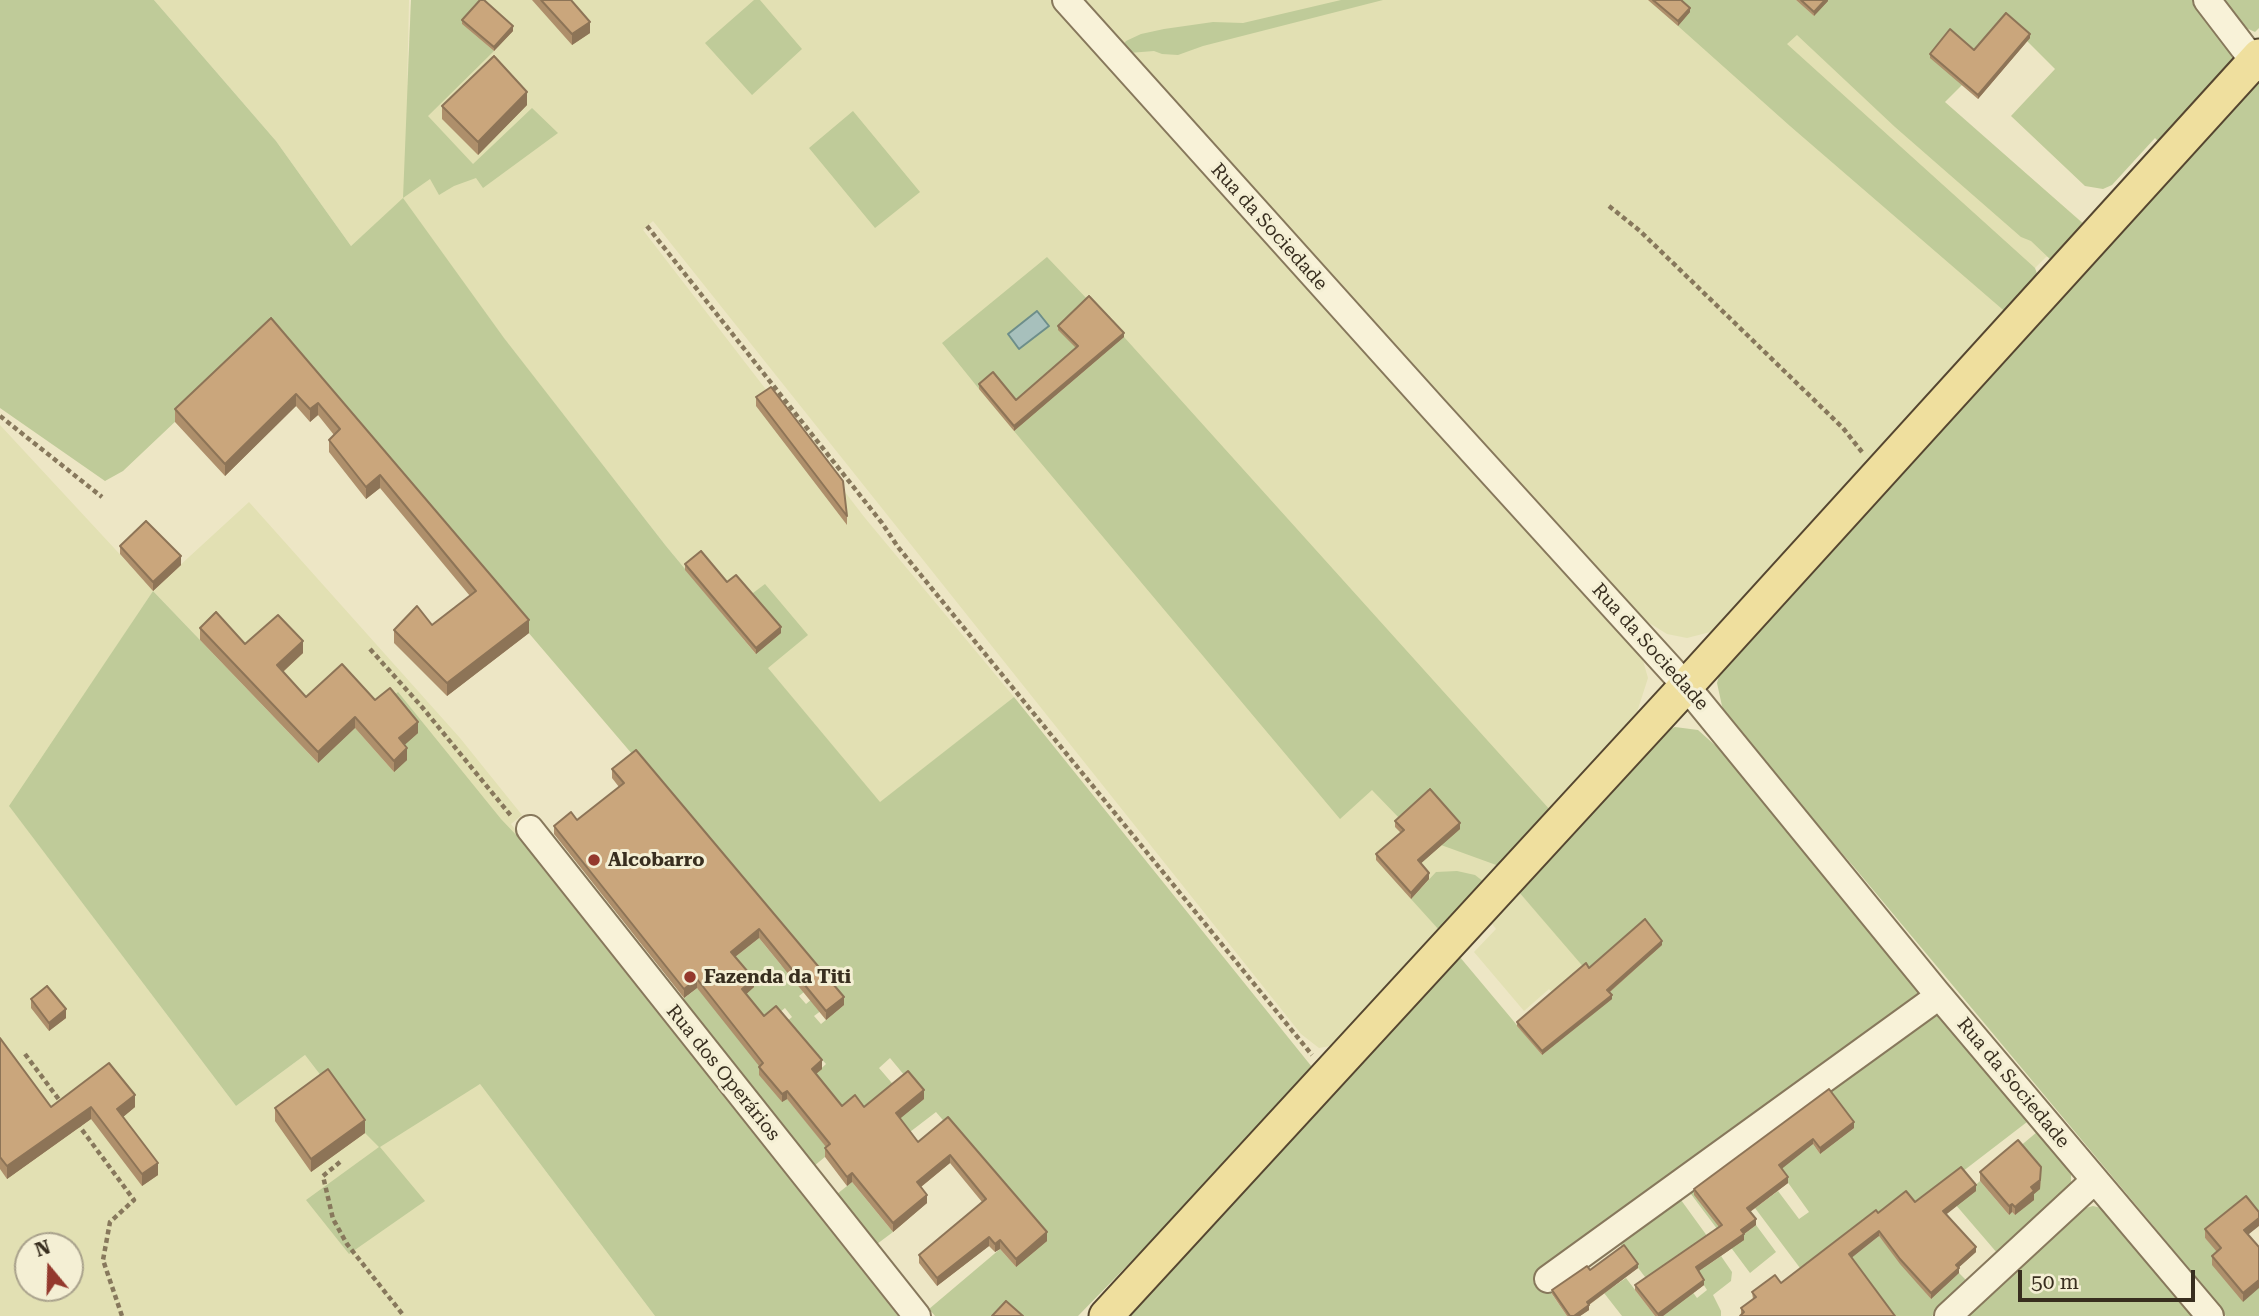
<!DOCTYPE html>
<html>
<head>
<meta charset="utf-8">
<style>
	body { margin:0 }
	#map { position:relative; width:2259px; height:1316px; overflow:hidden; background:#ede6c5; font-family:"Roboto Serif",serif }
	canvas { display:block }
	.north { position:absolute; left:14px; top:1232px; width:70px; height:70px; box-sizing:border-box; background:#f4efd4; border:2px solid #a9a28c; border-radius:50%; rotate:341deg; font-size:19px; font-weight:700; line-height:28px; text-align:center; color:#382e1f }
	.north::after { content:''; display:block; margin:auto; width:24px; height:32px; background:#94392d; clip-path:polygon(50% 0,100% 100%,50% 72%,0 100%) }
	.scale { position:absolute; left:2018px; top:1270px; width:177px; height:32px; box-sizing:border-box; border:4px solid #382e1f; border-top:0; padding-left:9px; font-size:21px; line-height:24px; white-space:nowrap; color:#382e1f; -webkit-text-stroke:5px #f4efd4; paint-order:stroke }
</style>
</head>
<body>
<div id="map">
<canvas width="2259" height="1316"></canvas>
<div class="north">N</div>
<div class="scale">50 m</div>
</div>
<script>
const context = document.querySelector('canvas').getContext('2d');
context.lineJoin = 'round';
function paint(path, color) { context.fillStyle = color; context.fill(path, 'evenodd'); }
const toPath = rows => new Path2D(rows.map(r => 'M' + r).join(''));
function stroke(path, color, width, dash) { context.strokeStyle = color; context.lineWidth = width; context.lineCap = dash ? 'butt' : 'round'; context.setLineDash(dash || []); context.stroke(path); }
function label(font, color, halo, rows, align = 'center') {
  context.font = font + ' "Roboto Serif",serif'; context.lineWidth = 6; context.setLineDash([]); context.textBaseline = 'middle'; context.strokeStyle = halo; context.fillStyle = color; for (const [text, x, y, turn = 0] of rows) {
    context.save(); context.translate(x, y); context.rotate((+turn || 0) * Math.PI / 180); context.textAlign = isNaN(turn) ? turn : align; if (halo) context.strokeText(text, 0, 0); context.fillText(text, 0, 0); context.restore();
  }
}
paint(toPath([
	[154,0,409,0,407,90,411,0,1052,0,1638,643,1648,678,1637,712,1342,1044,1319,1048,1301,1034,653,221,643,230,865,518,1014,697,880,803,666,546,502,336,403,199,351,246,276,141],
	[1077,0,1826,0,2084,224,2053,256,2046,257,2035,268,2035,276,2009,315,1722,629,1687,638,1667,634,1646,621,1621,598],
	[0,425,153,590,249,502,460,738,522,815,511,824,537,857,445,932,350,796,153,591,10,807,236,1106,305,1055,365,1133,480,1084,655,1316,0,1316],
	[28,1246,70,1246,70,1288,28,1288],
	[1518,891,1586,968,1554,995,1549,989,1524,1011,1474,952,1496,929,1490,921]
]), '#e2e0b3');
paint(toPath([
	[0,0,154,0,276,141,351,246,403,198,411,0,484,0,462,24,494,51,428,116,473,164,532,108,558,133,483,188,476,178,454,186,439,195,430,179,403,198,504,338,666,546,755,653,749,596,765,584,808,635,768,668,880,802,1014,697,1316,1072,1078,1316,935,1316,929,1309,1000,1249,1016,1267,1030,1222,936,1112,906,1135,869,1121,924,1099,890,1058,879,1068,897,1089,864,1115,832,1122,812,1077,826,1064,803,1039,787,1099,831,1152,814,1166,682,1000,697,988,764,1040,792,1017,785,1008,764,1025,742,998,731,960,759,938,781,965,814,984,799,996,806,1004,812,999,822,1010,814,1016,821,1024,844,1005,708,843,271,331,123,471,105,481,0,408],
	[754,0,760,0,802,49,752,95,705,43],
	[1341,0,1383,0,1203,46,1178,55,1162,54,1154,51,1129,53,1121,48,1126,41,1141,34,1164,29,1213,22,1243,23],
	[1676,0,1796,0,1814,16,1826,0,2196,0,2234,49,2234,67,2164,147,2155,138,2112,185,2103,189,2085,186,2011,116,2055,69,2027,41,2030,38,1962,85,1945,102,2087,227,2057,259,2051,260,2031,241,2021,237,1895,127,1797,35,1787,44,2035,268,2039,279,2009,315,1790,126,1678,26,1689,12],
	[2222,0,2259,0,2259,28,2255,32,2244,27],
	[2251,81,2259,83,2259,1221,2205,1238,2259,1288,2259,1316,2226,1316,2181,1259,1854,867,1731,726,1722,706,1717,683,1724,658],
	[853,111,920,192,875,228,809,148],
	[1047,257,1089,301,1078,350,1016,404,979,389,942,343],
	[1124,337,1551,811,1499,866,1441,845,1402,821,1372,790,1340,819,1014,431],
	[153,591,318,763,355,728,394,772,390,699,398,692,501,819,537,857,535,859,898,1316,655,1316,480,1084,380,1147,425,1201,349,1254,306,1200,379,1147,365,1133,305,1055,236,1106,9,806],
	[1675,727,1698,730,1717,747,1920,988,1922,1000,1549,1290,1567,1316,1118,1316,1459,956,1542,1055,1611,999,1518,891,1655,735],
	[1457,871,1475,875,1484,882,1440,931,1411,899,1436,872],
	[1932,1014,1939,1015,2027,1122,1915,1208,1878,1218,1873,1212,1863,1220,1868,1227,1803,1272,1755,1208,1778,1191,1799,1219,1809,1212,1779,1170,1813,1144,1820,1154,1854,1128,1822,1087],
	[2037,1132,2071,1174,2071,1187,1998,1254,1955,1204,1980,1181,2009,1215,2012,1212,2015,1215,2033,1200,2018,1148],
	[1714,1171,1732,1243,1756,1225,1776,1252,1750,1273,1688,1190],
	[852,1182,893,1232,877,1244,837,1194],
	[1681,1200,1710,1240,1673,1265,1697,1298,1707,1290,1696,1273,1721,1256,1732,1272,1731,1281,1713,1295,1721,1311,1721,1316,1663,1316,1670,1310,1617,1240],
	[2093,1206,2105,1209,2193,1316,1968,1316,2082,1209],
	[1879,1236,1931,1299,1959,1273,1968,1282,1932,1316,1891,1316,1849,1260],
	[1626,1278,1655,1316,1622,1316,1604,1293]
]), '#bfcb99');
const water = toPath([
	[1037,311,1049,326,1019,349,1008,334,1037,311]
]);
paint(water, '#a7c0bc');
stroke(water, '#6d8e8a', 2);
const minor = toPath([
	[1066,0,1434,409,1686,686,1936,992,2210,1316],
	[2207,0,2259,68],
	[530,829,917,1316],
	[1548,1279,1939,996],
	[1948,1316,2095,1180]
]);
const major = toPath([
	[1106,1316,1686,686,2259,56]
]);
stroke(minor, '#87785c', 30);
stroke(major, '#554630', 37);
stroke(toPath([
	[1609,206,1640,231,1843,428,1862,452],
	[647,226,882,523,898,547,1312,1055],
	[0,416,102,497],
	[370,649,422,707,512,817],
	[25,1054,63,1105],
	[77,1123,134,1200,110,1222,103,1260,122,1316],
	[340,1162,323,1176,333,1219,347,1244,404,1316]
]), '#87785c', 4.5, [5, 3.5]);
stroke(minor, '#f8f2d8', 26);
stroke(major, '#efdf9e', 33);
paint(toPath([
	[532,0,571,0,590,33,572,45],
	[1648,0,1681,0,1690,12,1678,26],
	[1796,0,1828,0,1828,1,1814,16],
	[462,20,513,31,494,51,462,24],
	[2030,38,1978,99,1930,58,1930,54,1974,50],
	[527,105,478,155,442,119,442,106],
	[271,318,529,633,447,696,394,643,394,630,432,625,470,596,380,488,366,499,329,452,329,440,334,435,318,415,310,422,296,406,225,476,175,422,175,409],
	[1058,326,1124,337,1014,431,979,389,979,384,1016,400,1076,348,1058,330],
	[756,397,847,516,847,525,756,406],
	[120,546,181,565,153,591,120,554],
	[685,564,727,582,781,633,756,654,685,570],
	[200,628,245,644,303,653,283,672,306,697,375,700,418,733,404,745,407,760,394,772,355,728,318,763,200,640],
	[612,769,844,1005,826,1020,759,938,735,957,754,987,746,994,764,1016,822,1069,816,1074,842,1106,864,1107,924,1099,900,1118,918,1142,948,1117,1047,1241,1016,1267,1000,1249,995,1252,989,1246,937,1286,919,1263,919,1255,982,1202,950,1163,921,1187,927,1203,893,1232,852,1182,847,1186,825,1157,825,1148,826,1147,787,1099,782,1102,759,1075,759,1066,697,988,684,998,554,834,554,826,577,820,619,787,612,778],
	[1395,821,1460,829,1421,863,1429,879,1411,899,1376,860,1376,854,1401,833,1395,827],
	[1662,945,1610,992,1612,999,1542,1055,1517,1026,1517,1022,1589,968],
	[31,999,66,1018,49,1031,31,1008],
	[0,1038,51,1107,135,1107,123,1117,158,1175,142,1186,91,1119,7,1179,0,1169],
	[1829,1089,1854,1128,1820,1154,1813,1144,1782,1168,1788,1183,1750,1212,1756,1225,1744,1234,1744,1240,1699,1271,1704,1285,1663,1316,1655,1316,1635,1290,1635,1285,1719,1227,1694,1195,1694,1189],
	[275,1108,365,1133,311,1172,275,1121],
	[1980,1172,2041,1176,2040,1189,2034,1194,2034,1200,2015,1215,2012,1212,2009,1215,1980,1181],
	[1976,1191,1946,1214,1976,1252,1959,1267,1959,1273,1931,1299,1900,1264,1879,1236,1741,1314,1741,1308,1753,1299,1752,1292,1781,1283,1878,1213,1915,1202],
	[2205,1229,2248,1235,2243,1302,2212,1265,2212,1256,2217,1252,2205,1238],
	[1638,1268,1589,1305,1589,1310,1580,1316,1567,1316,1552,1294,1552,1290,1590,1270]
]), '#ae8f6b');
paint(toPath([
	[1825,0,1828,0,1828,1,1814,16,1814,12],
	[1690,8,1690,12,1678,26,1678,21],
	[590,22,590,33,572,45,572,34],
	[513,26,513,31,494,51,494,47],
	[2030,34,2030,38,1978,99,1978,95],
	[527,92,527,105,478,155,478,142],
	[1124,333,1124,337,1014,431,1014,426],
	[296,394,296,406,225,476,225,464],
	[318,403,318,415,310,422,310,409],
	[380,475,380,488,366,499,366,487],
	[181,556,181,565,153,591,153,582],
	[529,620,529,633,447,696,447,683],
	[781,627,781,633,756,654,756,648],
	[303,641,303,653,277,677,277,665],
	[355,717,355,728,318,763,318,752],
	[418,722,418,733,399,750,399,738],
	[407,748,407,760,394,772,394,761],
	[1460,823,1460,829,1418,866,1418,860],
	[1429,873,1429,879,1411,899,1411,893],
	[759,929,759,938,731,960,731,952],
	[1662,941,1662,945,1607,994,1607,990],
	[697,979,697,988,684,998,684,989],
	[754,979,754,987,742,998,742,989],
	[1612,995,1612,999,1542,1055,1542,1051],
	[844,997,844,1005,826,1020,826,1011],
	[66,1009,66,1018,49,1031,49,1023],
	[822,1060,822,1069,812,1077,812,1069],
	[924,1090,924,1099,896,1122,896,1113],
	[787,1091,787,1099,782,1102,782,1094],
	[135,1095,135,1107,117,1122,117,1109],
	[91,1107,91,1119,7,1179,7,1166],
	[365,1120,365,1133,311,1172,311,1159],
	[1854,1122,1854,1128,1820,1154,1820,1148],
	[1813,1139,1813,1144,1779,1171,1779,1165],
	[950,1155,950,1163,917,1190,917,1182],
	[158,1163,158,1175,142,1186,142,1174],
	[2041,1167,2040,1189,2034,1194,2034,1200,2015,1215,2015,1207],
	[852,1173,852,1182,847,1186,847,1177],
	[1788,1177,1788,1183,1747,1214,1747,1208],
	[1976,1185,1976,1191,1943,1217,1943,1211],
	[927,1195,927,1203,893,1232,893,1223],
	[2012,1204,2012,1212,2009,1215,2009,1206],
	[2259,1218,2259,1226,2244,1238,2244,1230],
	[1756,1219,1756,1225,1744,1234,1744,1240,1696,1273,1696,1267],
	[1879,1231,1879,1236,1849,1260,1849,1254],
	[1047,1232,1047,1241,1016,1267,1016,1259],
	[989,1237,989,1246,937,1286,937,1278],
	[1000,1240,1000,1249,995,1252,995,1244],
	[1976,1247,1976,1252,1956,1270,1956,1265],
	[1638,1264,1638,1268,1587,1306,1587,1302],
	[1959,1268,1959,1273,1931,1299,1931,1293],
	[1704,1280,1704,1285,1663,1316,1658,1316,1658,1314],
	[2259,1280,2259,1288,2243,1302,2243,1293],
	[1589,1305,1589,1310,1580,1316,1574,1316]
]), '#8d7457');
const building = toPath([
	[480,0,484,0,513,26,494,47,462,20,480,0],
	[541,0,571,0,590,22,572,34,541,0],
	[1653,0,1681,0,1690,8,1678,21,1653,0],
	[1801,0,1825,0,1814,12,1801,0],
	[2006,13,2030,34,1978,95,1930,54,1950,29,1974,50,2006,13],
	[494,56,527,92,478,142,442,106,494,56],
	[1089,296,1124,333,1014,426,979,384,993,372,1016,400,1078,346,1058,326,1089,296],
	[271,318,529,620,447,683,394,630,417,606,432,625,476,591,380,475,366,487,329,440,340,429,318,403,310,409,296,394,225,464,175,409,271,318],
	[771,387,843,481,847,516,756,397,771,387],
	[146,521,181,556,153,582,120,546,146,521],
	[701,551,727,582,736,575,781,627,756,648,685,564,701,551],
	[216,612,245,644,278,615,303,641,277,665,306,697,342,664,375,700,390,688,418,722,399,738,407,748,394,761,355,717,318,752,200,628,216,612],
	[636,750,844,997,826,1011,759,929,731,952,754,979,742,989,764,1016,776,1006,822,1060,812,1069,842,1106,855,1095,864,1107,908,1071,924,1090,896,1113,918,1142,948,1117,1047,1232,1016,1259,1000,1240,995,1244,989,1237,937,1278,919,1255,986,1199,950,1155,917,1182,927,1195,893,1223,852,1173,847,1177,825,1148,830,1144,787,1091,782,1094,759,1067,763,1063,697,979,684,989,554,826,571,812,577,820,624,783,612,769,636,750],
	[1430,789,1460,823,1418,860,1429,873,1411,893,1376,854,1404,830,1395,821,1430,789],
	[1645,919,1662,941,1607,990,1612,995,1542,1051,1517,1022,1586,963,1589,968,1645,919],
	[47,986,66,1009,49,1023,31,999,47,986],
	[0,1038,51,1107,109,1063,135,1095,117,1109,158,1163,142,1174,91,1107,7,1166,0,1157,0,1038],
	[328,1069,365,1120,311,1159,275,1108,328,1069],
	[1829,1089,1854,1122,1820,1148,1813,1139,1779,1165,1788,1177,1747,1208,1756,1219,1741,1230,1744,1234,1696,1267,1704,1280,1658,1314,1635,1285,1722,1225,1694,1189,1829,1089],
	[2018,1140,2041,1167,2040,1180,2031,1187,2034,1191,2015,1207,2012,1204,2009,1206,1980,1172,2018,1140],
	[1961,1167,1976,1185,1943,1211,1976,1247,1956,1265,1959,1268,1931,1293,1900,1259,1879,1231,1849,1254,1895,1316,1740,1316,1744,1312,1741,1308,1756,1297,1752,1292,1775,1275,1781,1283,1876,1210,1878,1213,1906,1191,1915,1202,1961,1167],
	[2246,1196,2259,1212,2259,1218,2244,1230,2259,1247,2259,1280,2243,1293,2212,1256,2221,1248,2205,1229,2246,1196],
	[1624,1245,1638,1264,1587,1302,1589,1305,1574,1316,1570,1316,1552,1290,1587,1266,1590,1270,1624,1245],
	[1006,1301,1023,1316,992,1316,1006,1301]
]);
paint(building, '#caa67c');
stroke(building, '#8d7457', 2);
for (const [x, y, r, color] of [
	[594,860,7,"#94392d"],
	[690,977,7,"#94392d"]
]) { const dot = new Path2D(); dot.arc(x, y, r, 0, 2 * Math.PI); context.fillStyle = color; context.fill(dot); stroke(dot, '#f4efd4', 2.5); }
label('19px', '#382e1f', '#f4efd4', [
	["Rua da Sociedade",1269,227,48],
	["Rua da Sociedade",1650,647,48],
	["Rua dos Operários",723,1073,51],
	["Rua da Sociedade",2013,1083,50]
]);
label('bold 19px', '#382e1f', '#f4efd4', [
	["Alcobarro",608,860],
	["Fazenda da Titi",704,977]
], 'left');
</script>
</body>
</html>
